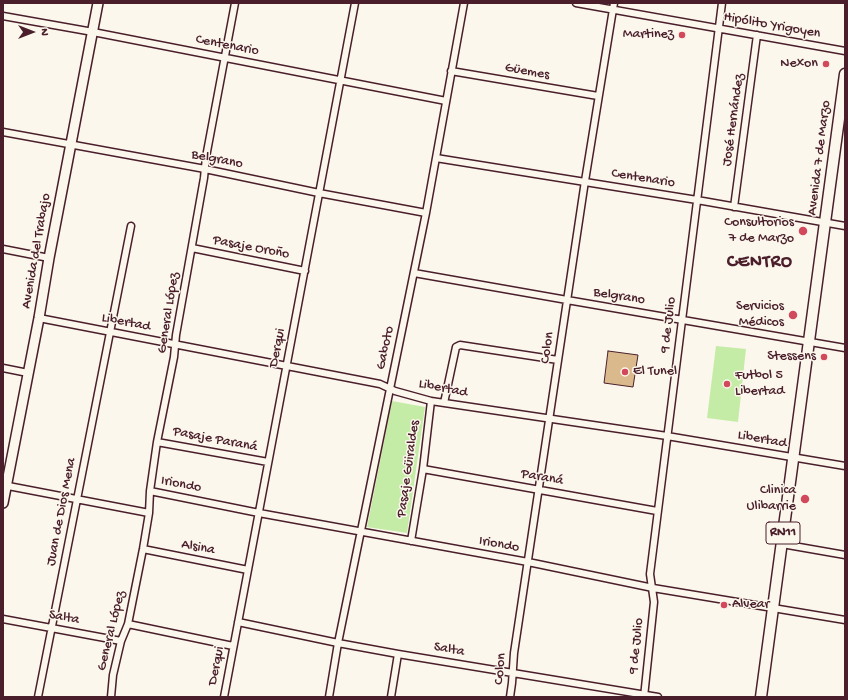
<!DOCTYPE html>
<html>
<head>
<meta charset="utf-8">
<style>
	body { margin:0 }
	#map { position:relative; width:848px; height:700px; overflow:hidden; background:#fbf7ec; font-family:"Gochi Hand",sans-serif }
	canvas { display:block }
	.frame { position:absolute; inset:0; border:4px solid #4a1f2b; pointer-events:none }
	.north { position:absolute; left:12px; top:12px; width:40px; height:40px; -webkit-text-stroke:3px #fbf7ec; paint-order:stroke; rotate:90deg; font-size:11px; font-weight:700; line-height:16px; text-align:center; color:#4a1f2b }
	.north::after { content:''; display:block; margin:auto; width:14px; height:18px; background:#4a1f2b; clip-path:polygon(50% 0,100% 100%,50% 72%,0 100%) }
</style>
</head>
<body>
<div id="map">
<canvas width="848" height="700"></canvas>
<div class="frame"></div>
<div class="north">N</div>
</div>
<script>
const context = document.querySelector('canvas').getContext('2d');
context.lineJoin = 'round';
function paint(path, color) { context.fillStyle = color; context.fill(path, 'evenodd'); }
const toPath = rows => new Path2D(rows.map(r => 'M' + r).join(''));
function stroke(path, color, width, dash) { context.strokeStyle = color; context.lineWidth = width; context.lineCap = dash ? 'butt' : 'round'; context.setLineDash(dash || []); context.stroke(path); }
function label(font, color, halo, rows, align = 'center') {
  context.font = font + ' "Gochi Hand",sans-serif'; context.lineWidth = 3; context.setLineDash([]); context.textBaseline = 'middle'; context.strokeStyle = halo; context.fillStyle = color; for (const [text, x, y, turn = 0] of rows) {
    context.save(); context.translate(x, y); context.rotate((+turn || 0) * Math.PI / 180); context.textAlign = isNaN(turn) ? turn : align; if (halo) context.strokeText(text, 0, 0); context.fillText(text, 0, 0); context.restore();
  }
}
paint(toPath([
	[716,346,746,349,738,422,707,418],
	[392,401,425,407,407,533,367,527]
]), '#c5eca7');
const building = toPath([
	[608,351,638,355,633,387,604,383,608,351]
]);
paint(building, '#daba8d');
stroke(building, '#4a1f2b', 1);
const street = toPath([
	[576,3,845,51],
	[3,16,93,32,446,101],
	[451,71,598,96],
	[3,132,205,169,319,193,426,213],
	[436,158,697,200,845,226],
	[734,207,757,35],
	[192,248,305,271],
	[3,249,49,258],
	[414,273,567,300,845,348],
	[39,318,380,384,395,391,431,401,667,436,845,466],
	[3,368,28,373],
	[444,403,456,347,460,345,558,360],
	[157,442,268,462],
	[423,469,657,511],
	[3,485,149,513],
	[150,491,259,513,528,562,653,588,845,620],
	[411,541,423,469,431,401],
	[782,544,845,555],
	[143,549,248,570],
	[3,619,121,641],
	[238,622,338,643,398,654,658,697],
	[128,624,233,646],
	[38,697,131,226],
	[111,697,113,675,121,641,128,624,143,549,149,513,150,491,157,442,174,357,176,335,204,178,206,157,235,3],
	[224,697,355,3],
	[329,697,338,643,426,213,464,3],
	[391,697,398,654],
	[510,697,512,683,514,653,585,181,614,3],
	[644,697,654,602,650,574,722,3]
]);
const secondary = toPath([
	[3,503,39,318,49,258,98,3]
]);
const primary = toPath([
	[761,697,845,74]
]);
stroke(street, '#4a1f2b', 9);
stroke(secondary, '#4a1f2b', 12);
stroke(primary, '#4a1f2b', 13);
stroke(street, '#fbf7ec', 6);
stroke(secondary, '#fbf7ec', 9);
stroke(primary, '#fbf7ec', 10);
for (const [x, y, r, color] of [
	[682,35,4,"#d1495b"],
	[826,64,4,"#d1495b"],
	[803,231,5,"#d1495b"],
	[793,315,5,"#d1495b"],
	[824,357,4,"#d1495b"],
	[625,372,4,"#d1495b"],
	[727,384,4,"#d1495b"],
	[805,499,5,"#d1495b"],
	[724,605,4,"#d1495b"]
]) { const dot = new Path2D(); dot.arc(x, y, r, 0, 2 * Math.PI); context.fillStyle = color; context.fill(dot); stroke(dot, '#fbf7ec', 1.5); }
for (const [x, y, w] of [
	[783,533,34]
]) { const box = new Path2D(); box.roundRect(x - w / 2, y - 11, w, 22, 3); context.fillStyle = '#fbf7ec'; context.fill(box); stroke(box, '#4a1f2b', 1); }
label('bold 13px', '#4a1f2b', null, [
	["RN11",783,533]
]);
label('14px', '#4a1f2b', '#fbf7ec', [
	["Hipólito Yrigoyen",772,26,10],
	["Centenario",227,46,11],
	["Güemes",527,72,10],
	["José Hernández",734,120,-82],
	["Avenida 7 de Marzo",820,158,-83],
	["Belgrano",217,160,11],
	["Centenario",643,179,9],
	["Pasaje Oroño",251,248,11],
	["Avenida del Trabajo",37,251,-80],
	["Belgrano",619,297,9],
	["General López",169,313,-81],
	["Libertad",126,323,11],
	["9 de Julio",669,325,-83],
	["Derqui",278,348,-79],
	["Gaboto",386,348,-78],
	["Colon",548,348,-82],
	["Libertad",443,389,11],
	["Pasaje Paraná",215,440,11],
	["Libertad",762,440,10],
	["Pasaje Güiraldes",409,469,-82],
	["Paraná",542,478,10],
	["Iriondo",181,485,11],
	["Juan de Dios Mena",62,512,-79],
	["Iriondo",499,545,10],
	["Alsina",198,548,11],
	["Salta",64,618,11],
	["General López",112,631,-76],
	["9 de Julio",637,646,-84],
	["Salta",449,650,10],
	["Derqui",217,666,-79],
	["Colon",501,669,-85]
]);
label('14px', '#4a1f2b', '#fbf7ec', [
	["Martinez",674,35],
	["Nexon",818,64],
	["Consultorios",794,223],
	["7 de Marzo",794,239],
	["Servicios",784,307],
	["Médicos",784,323],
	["Stessens",816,357],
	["El Tunel",633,372,"left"],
	["Futbol 5",735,376,"left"],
	["Libertad",735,392,"left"],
	["Clinica",796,491],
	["Ulibarrie",796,507],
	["Alvear",732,605,"left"]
], 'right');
context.letterSpacing = '1px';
label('bold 18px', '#4a1f2b', '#fbf7ec', [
	["CENTRO",760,263]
]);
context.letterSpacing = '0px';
</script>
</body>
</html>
